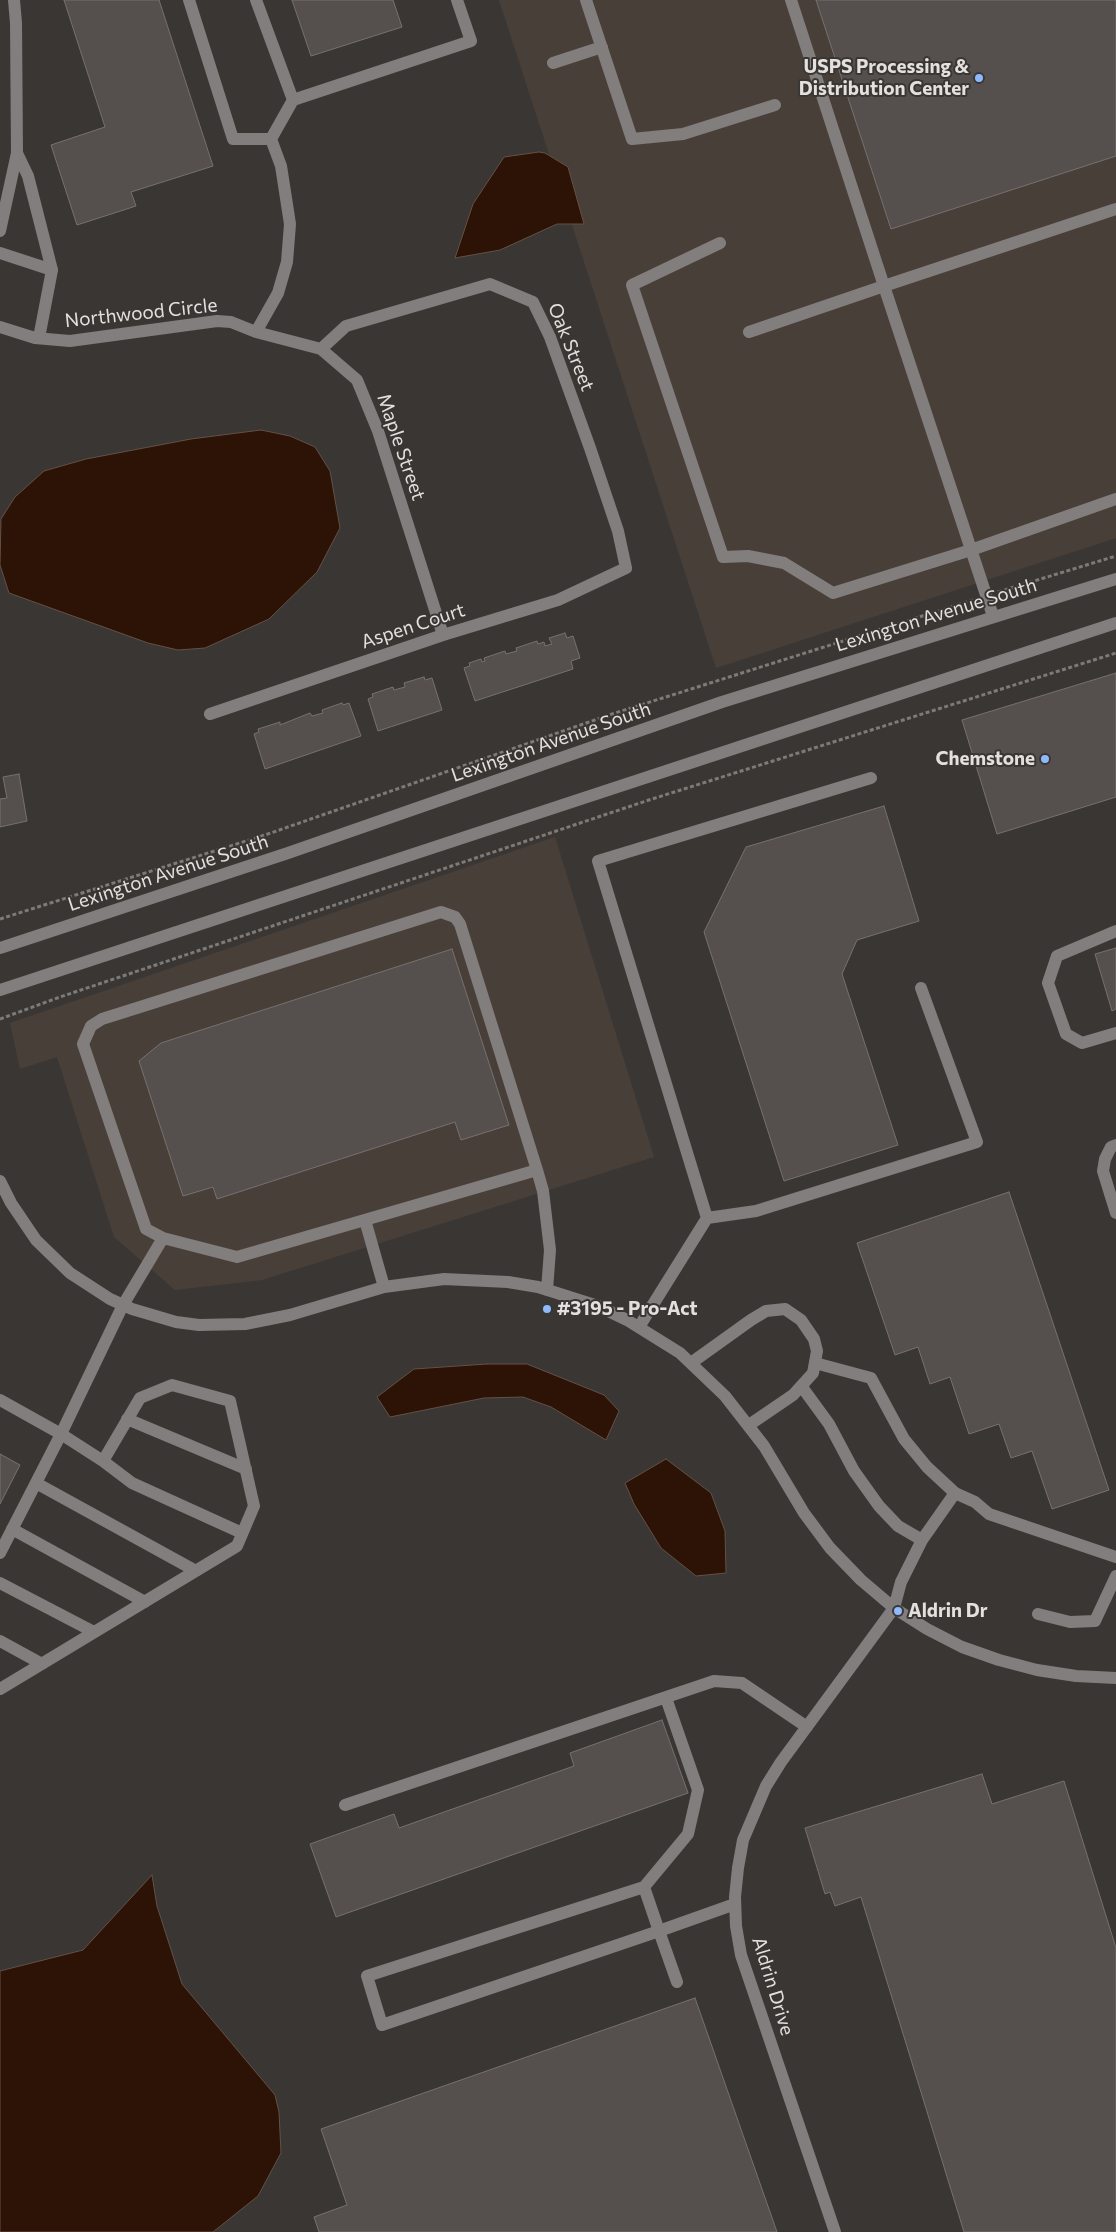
<!DOCTYPE html>
<html>
<head>
<meta charset="utf-8">
<style>
	body { margin:0 }
	canvas { display:block; background:#3a3633 }
</style>
</head>
<body>
<canvas width="1116" height="2232"></canvas>
<script>
const context = document.querySelector('canvas').getContext('2d');
context.lineJoin = 'round';
function paint(path, color) { context.fillStyle = color; context.fill(path, 'evenodd'); }
const toPath = rows => new Path2D(rows.map(r => 'M' + r).join(''));
function stroke(path, color, width, dash) { context.strokeStyle = color; context.lineWidth = width; context.lineCap = dash ? 'butt' : 'round'; context.setLineDash(dash || []); context.stroke(path); }
function label(font, color, halo, rows, align = 'center') {
  context.font = font + ' Commissioner,sans-serif'; context.lineWidth = 4; context.setLineDash([]); context.textBaseline = 'middle'; context.strokeStyle = halo; context.fillStyle = color; for (const [text, x, y, turn = 0] of rows) {
    context.save(); context.translate(x, y); context.rotate((+turn || 0) * Math.PI / 180); context.textAlign = isNaN(turn) ? turn : align; if (halo) context.strokeText(text, 0, 0); context.fillText(text, 0, 0); context.restore();
  }
}
paint(toPath([
	[499,0,1116,0,1116,538,716,668],
	[555,837,654,1157,262,1280,175,1290,114,1237,57,1057,20,1069,10,1023]
]), '#493f39');
const water = toPath([
	[539,152,545,153,568,167,584,224,557,224,500,250,455,258,473,204,504,157,539,152],
	[261,430,290,436,315,447,330,471,340,528,317,572,269,619,205,648,178,650,148,643,9,593,0,565,1,519,15,497,44,471,86,459,191,439,261,430],
	[487,1364,527,1364,604,1395,619,1411,606,1440,551,1407,523,1397,484,1398,390,1417,377,1397,414,1369,487,1364],
	[666,1459,711,1493,725,1531,726,1573,696,1576,661,1548,634,1504,625,1483,666,1459],
	[152,1875,157,1906,182,1984,275,2095,279,2112,281,2153,258,2196,213,2232,0,2232,0,1971,83,1950,152,1875]
]);
paint(water, '#2c1305');
stroke(water, '#635046', 1);
const building = toPath([
	[64,0,159,0,213,166,131,192,136,206,77,225,51,145,105,127,64,0],
	[292,0,393,0,402,27,311,56,292,0],
	[816,0,1116,0,1116,156,891,229,816,0],
	[565,633,567,638,573,636,580,658,571,661,573,669,475,701,464,668,470,666,469,663,481,659,482,662,485,661,484,658,505,651,506,654,517,651,516,648,537,641,538,644,544,642,545,646,552,644,549,638,565,633],
	[1116,673,1116,797,997,834,962,720,1116,673],
	[424,677,425,680,432,678,442,710,378,731,368,699,373,697,372,694,393,687,394,690,405,687,404,683,424,677],
	[342,703,343,705,349,703,361,736,265,769,254,734,259,732,258,729,280,722,280,725,310,713,312,716,323,713,322,710,342,703],
	[19,774,27,821,0,827,0,799,7,798,3,777,19,774],
	[884,806,919,921,857,940,842,974,898,1145,784,1181,704,932,746,847,884,806],
	[1116,948,1116,1009,1112,1011,1095,954,1116,948],
	[452,949,509,1125,461,1140,455,1122,217,1199,213,1187,183,1196,139,1061,161,1043,452,949],
	[1009,1192,1109,1490,1052,1509,1032,1451,1011,1458,999,1424,969,1434,950,1377,930,1384,918,1347,895,1355,857,1243,1009,1192],
	[0,1454,20,1465,0,1504,0,1454],
	[662,1720,688,1793,336,1917,310,1844,394,1814,399,1828,574,1766,570,1753,662,1720],
	[982,1774,992,1804,1064,1781,1116,1948,1116,2232,964,2232,861,1897,835,1906,830,1892,825,1894,805,1828,982,1774],
	[695,1998,777,2232,319,2232,314,2217,347,2205,321,2129,695,1998]
]);
paint(building, '#55504e');
stroke(building, '#76716e', 1);
stroke(toPath([
	[998,592,1116,556],
	[0,919,265,835,612,714,973,600],
	[0,1019,60,997,649,800,1116,653]
]), '#7e7a77', 3, [4, 2.5]);
stroke(toPath([
	[189,0,233,139,271,139],
	[256,0,293,100],
	[586,0,632,139,683,134,775,105],
	[791,0,884,286,1116,209],
	[553,63,602,47],
	[17,153,28,176,52,270],
	[0,231,17,153,16,23,14,0],
	[720,243,632,285,723,557,748,556,784,563,833,593,971,550,1116,499],
	[0,253,52,270,39,338],
	[0,327,35,338,70,341,217,321,231,322,256,332,321,349,357,380,378,431,443,635],
	[256,332,278,293,287,262,290,224,281,166,271,139,293,100,471,41,457,0],
	[749,332,884,286,993,616],
	[210,714,443,635,558,600,626,568,618,531,590,448,550,337,533,302,490,284,346,326,321,349],
	[1116,931,1057,956,1048,983,1066,1034,1082,1043,1116,1033],
	[0,948,288,853,722,702,1116,579],
	[0,990,1116,623],
	[1116,1145,1111,1147,1105,1159,1103,1171,1116,1213],
	[537,1170,237,1257,163,1238,146,1229,83,1044,91,1026,102,1019,441,912,455,917,460,924,537,1170,543,1191,550,1250,547,1290],
	[0,1181,11,1203,36,1240,70,1273,110,1299,132,1309,176,1322,199,1325,245,1324,290,1315,384,1287,444,1279,508,1282,538,1287,598,1306,627,1320,680,1353,725,1396,764,1446,804,1513,830,1548,861,1580,894,1608,927,1629,962,1647,999,1660,1037,1670,1076,1676,1116,1678],
	[707,1218,756,1211,977,1142,921,988],
	[365,1220,384,1287],
	[639,1327,707,1218,598,861,871,778],
	[691,1363,751,1320,766,1311,785,1309,801,1320,814,1339,817,1351,813,1373,793,1395,749,1425],
	[815,1363,871,1378,904,1439,927,1467,955,1493],
	[802,1387,829,1424,854,1471,879,1506,898,1526,922,1540,901,1582,894,1608,781,1762,766,1786,743,1840,738,1868,735,1897,736,1926,741,1955,835,2232],
	[0,1400,61,1434,0,1553],
	[127,1419,246,1469],
	[103,1461,132,1483,242,1533],
	[36,1483,196,1571],
	[12,1529,145,1602],
	[922,1540,955,1493,975,1502,989,1514,1116,1557],
	[0,1583,94,1632],
	[1038,1614,1070,1622,1095,1621,1116,1576],
	[0,1641,42,1664],
	[0,1689,237,1546,254,1506,230,1401,172,1385,140,1398,103,1461,61,1434,123,1305,163,1238],
	[345,1805,714,1681,742,1683,807,1727],
	[644,1887,688,1834,698,1790,666,1698],
	[677,1982,659,1931,382,2025,367,1976,644,1887,659,1931,735,1904]
]), '#817e7d', 12);
for (const [x, y, r, color] of [
	[979,78,5,"#8eb9fc"],
	[1045,759,5,"#8eb9fc"],
	[547,1309,5,"#8eb9fc"],
	[898,1611,5,"#8eb9fc"]
]) { const dot = new Path2D(); dot.arc(x, y, r, 0, 2 * Math.PI); context.fillStyle = color; context.fill(dot); stroke(dot, '#3a3633', 2); }
label('bold 19px', '#e3e0de', '#3a3633', [
	["USPS Processing &",969,67],
	["Distribution Center",969,89],
	["Chemstone",1035,759],
	["#3195 - Pro-Act",557,1309,"left"],
	["Aldrin Dr",908,1611,"left"]
], 'right');
label('19px', '#e3e0de', '#3a3633', [
	["Northwood Circle",141,313,-6],
	["Oak Street",571,347,68],
	["Maple Street",401,447,71],
	["Lexington Avenue South",936,615,-17],
	["Aspen Court",413,626,-18],
	["Lexington Avenue South",551,742,-19],
	["Lexington Avenue South",168,873,-18],
	["Aldrin Drive",773,1986,73]
]);
</script>
</body>
</html>
